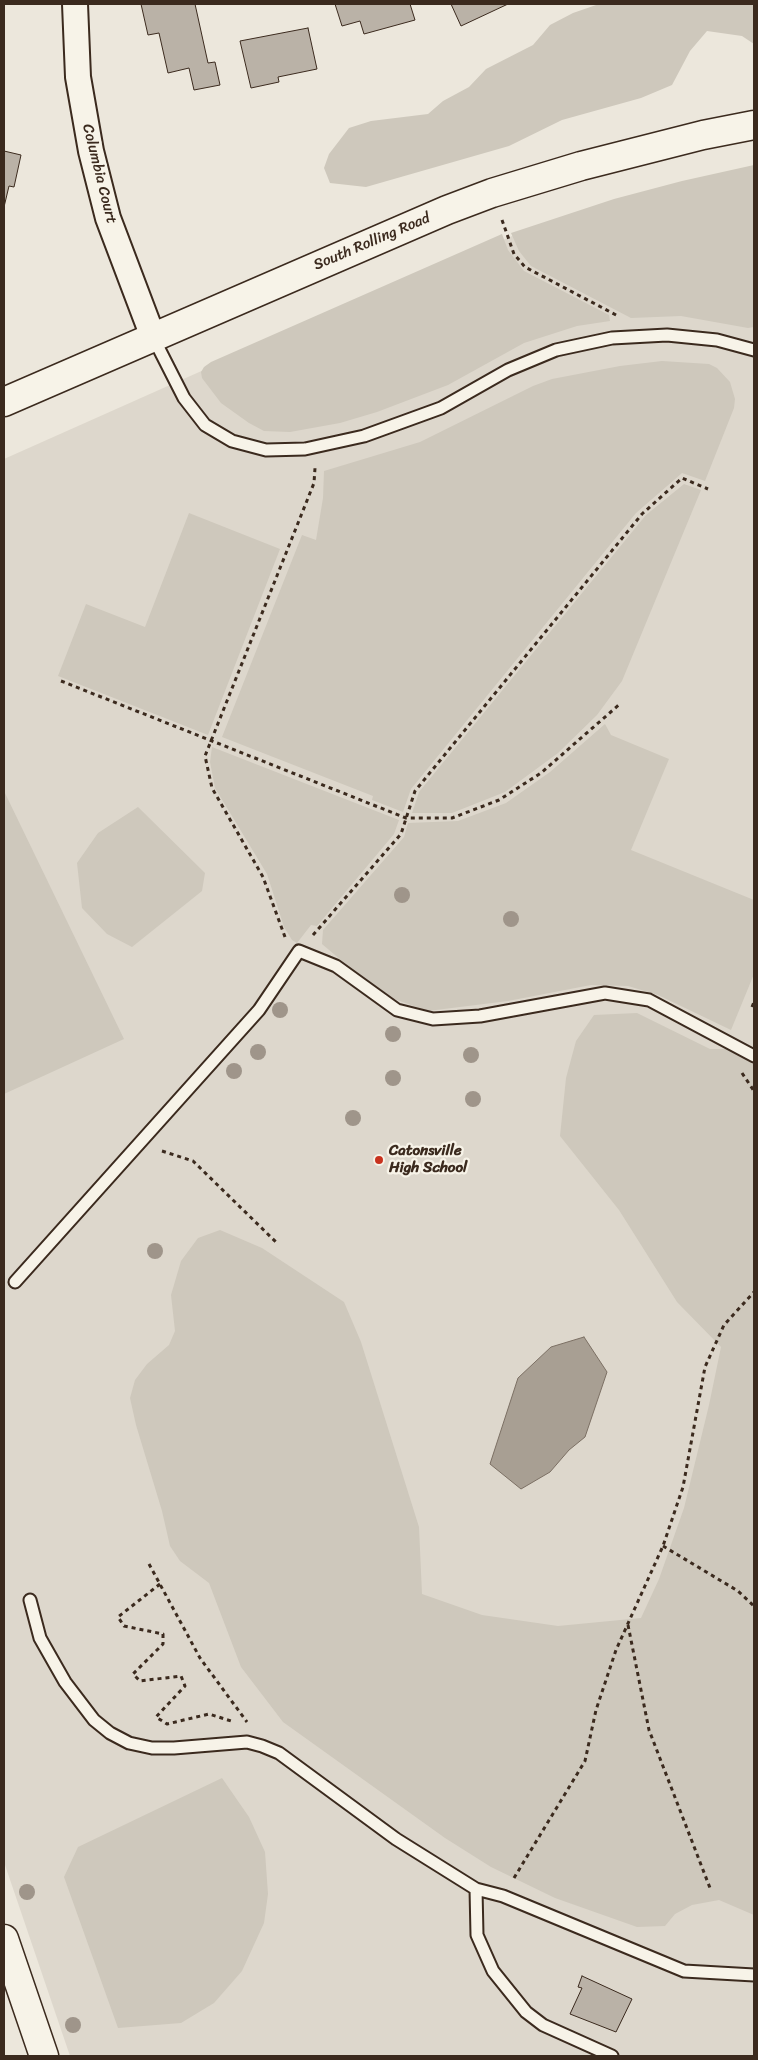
<!DOCTYPE html>
<html>
<head>
<meta charset="utf-8">
<style>
	body { margin:0 }
	#map { position:relative; width:758px; height:2060px; overflow:hidden; background:#ece7dc; font-family:Sriracha,sans-serif }
	canvas { display:block }
	.frame { position:absolute; inset:0; border:5px solid #3b2a1e; pointer-events:none }
</style>
</head>
<body>
<div id="map">
<canvas width="758" height="2060"></canvas>
<div class="frame"></div>
</div>
<script>
const context = document.querySelector('canvas').getContext('2d');
context.lineJoin = 'round';
function paint(path, color) { context.fillStyle = color; context.fill(path, 'evenodd'); }
const toPath = rows => new Path2D(rows.map(r => 'M' + r).join(''));
function stroke(path, color, width, dash) { context.strokeStyle = color; context.lineWidth = width; context.lineCap = dash ? 'butt' : 'round'; context.setLineDash(dash || []); context.stroke(path); }
function label(font, color, halo, rows, align = 'center') {
  context.font = font + ' Sriracha,sans-serif'; context.lineWidth = 4.5; context.setLineDash([]); context.textBaseline = 'middle'; context.strokeStyle = halo; context.fillStyle = color; for (const [text, x, y, turn = 0] of rows) {
    context.save(); context.translate(x, y); context.rotate((+turn || 0) * Math.PI / 180); context.textAlign = isNaN(turn) ? turn : align; if (halo) context.strokeText(text, 0, 0); context.fillText(text, 0, 0); context.restore();
  }
}
paint(toPath([
	[754,169,754,2056,70,2056,4,1862,4,459,381,291,541,224]
]), '#ddd7cc');
paint(toPath([
	[599,4,754,4,754,44,742,36,707,31,690,51,672,85,641,98,562,120,509,146,366,187,330,183,324,168,329,154,349,128,371,121,428,114,443,101,469,87,486,69,533,45,550,25,573,13],
	[754,165,754,327,748,328,681,316,631,318,531,266,519,251,511,233,614,199,682,181],
	[502,234,508,250,524,271,609,315,610,321,577,326,524,343,448,385,377,412,340,423,290,432,264,431,249,423,221,403,202,378,201,372,204,367,211,362],
	[662,361,709,364,717,368,730,382,735,399,734,408,705,481,682,473,636,513,411,789,403,812,372,800,373,796,222,737,302,535,316,540,323,498,324,471,420,442,533,386,552,379,620,366],
	[684,484,701,490,622,681,597,715,558,753,505,792,452,813,412,813,419,792,646,515],
	[189,513,280,549,208,735,58,676,86,604,145,627],
	[605,724,611,735,669,759,631,850,754,900,754,974,731,1030,658,995,628,986,591,985,508,1001,428,1011,394,999,354,971,322,944,323,930,404,837,408,823,458,821,506,803,550,772],
	[212,747,399,820,394,834,317,926,311,925,297,943,292,940,284,927,267,874,215,788,210,762],
	[4,791,124,1039,4,1094],
	[138,807,205,873,202,891,132,947,107,934,82,908,77,863,98,833],
	[637,1013,710,1049,742,1049,754,1056,754,1915,719,1900,692,1905,675,1914,665,1926,637,1927,555,1898,491,1867,445,1838,283,1722,241,1667,209,1583,180,1561,170,1546,162,1511,136,1425,130,1398,135,1380,147,1364,169,1345,175,1331,171,1295,181,1261,198,1238,220,1230,262,1248,344,1302,361,1342,419,1527,422,1594,482,1615,558,1626,641,1618,659,1579,684,1508,709,1405,721,1347,677,1302,619,1210,560,1136,566,1078,576,1041,594,1015],
	[222,1778,249,1817,265,1852,268,1894,264,1923,242,1971,214,2003,181,2023,118,2028,64,1877,78,1847]
]), '#cec8bc');
const water = toPath([
	[584,1337,607,1372,585,1437,569,1450,550,1472,521,1489,490,1464,518,1378,551,1347,584,1337]
]);
paint(water, '#a89f93');
stroke(water, '#7c7064', 1);
const building = toPath([
	[141,4,195,4,208,63,215,62,220,85,194,90,189,68,168,73,159,33,148,35,141,4],
	[335,4,410,4,415,20,364,34,360,21,342,26,335,4],
	[451,4,508,4,461,26,451,4],
	[308,28,317,69,278,77,279,82,251,88,240,41,308,28],
	[4,151,21,155,14,187,9,186,4,207,4,151],
	[582,1976,632,1999,616,2032,570,2014,582,1988,578,1987,582,1976]
]);
paint(building, '#bab2a7');
stroke(building, '#3b2a1e', 1);
const service = toPath([
	[153,337,184,398,205,425,232,441,266,450,305,449,364,436,441,408,508,370,556,350,612,338,667,335,717,340,754,350],
	[15,1282,259,1010,299,951,336,966,397,1010,433,1019,480,1016,605,993,649,1000,754,1056],
	[30,1600,40,1638,65,1682,94,1720,110,1733,129,1743,152,1748,174,1748,247,1742,262,1746,279,1753,396,1839,476,1889,503,1896,684,1971,754,1975],
	[476,1889,477,1935,493,1971,526,2012,543,2025,612,2056]
]);
const minor = toPath([
	[75,4,78,77,91,151,108,218,153,337]
]);
const tertiary = toPath([
	[4,1939,44,2056]
]);
const primary = toPath([
	[4,402,447,210,492,193,581,166,703,135,754,125]
]);
stroke(service, '#3b2a1e', 15);
stroke(minor, '#3b2a1e', 28);
stroke(tertiary, '#3b2a1e', 31);
stroke(primary, '#3b2a1e', 31);
stroke(toPath([
	[502,220,514,254,525,267,618,316],
	[61,681,406,818,452,818,499,800,541,773,621,703],
	[313,935,401,834,415,791,642,514,682,478,708,489],
	[285,937,263,877,212,788,205,756,314,483,315,468],
	[752,1007,754,1002],
	[742,1073,754,1091],
	[162,1151,193,1161,278,1244],
	[663,1546,738,1591,754,1606],
	[149,1564,200,1658,247,1722],
	[160,1584,118,1617,124,1626,163,1634,163,1644,133,1674,140,1681,181,1676,185,1686,156,1717,167,1724,209,1714,231,1721],
	[628,1625,649,1730,710,1888],
	[514,1878,585,1761,596,1710,616,1650,663,1546,683,1487,705,1367,724,1325,754,1292]
]), '#3b2a1e', 3, [4, 4]);
stroke(service, '#f7f3e8', 11);
stroke(minor, '#f7f3e8', 24);
stroke(tertiary, '#f7f3e8', 28);
stroke(primary, '#f7f3e8', 28);
context.fillStyle = '#9f958a';
for (const [x, y] of [
	[402,895],
	[511,919],
	[280,1010],
	[393,1034],
	[258,1052],
	[471,1055],
	[234,1071],
	[393,1078],
	[473,1099],
	[353,1118],
	[155,1251],
	[27,1892],
	[73,2025]
]) { context.beginPath(); context.arc(x, y, 8, 0, 2 * Math.PI); context.fill(); }
for (const [x, y, r, color] of [
	[379,1160,5,"#c8321e"]
]) { const dot = new Path2D(); dot.arc(x, y, r, 0, 2 * Math.PI); context.fillStyle = color; context.fill(dot); stroke(dot, '#f7f3e8', 2); }
label('15px', '#3b2a1e', '#f7f3e8', [
	["Columbia Court",99,174,76],
	["South Rolling Road",372,242,-23]
]);
label('bold 15px', '#3b2a1e', '#f7f3e8', [
	["Catonsville",389,1151],
	["High School",389,1168]
], 'left');
</script>
</body>
</html>
